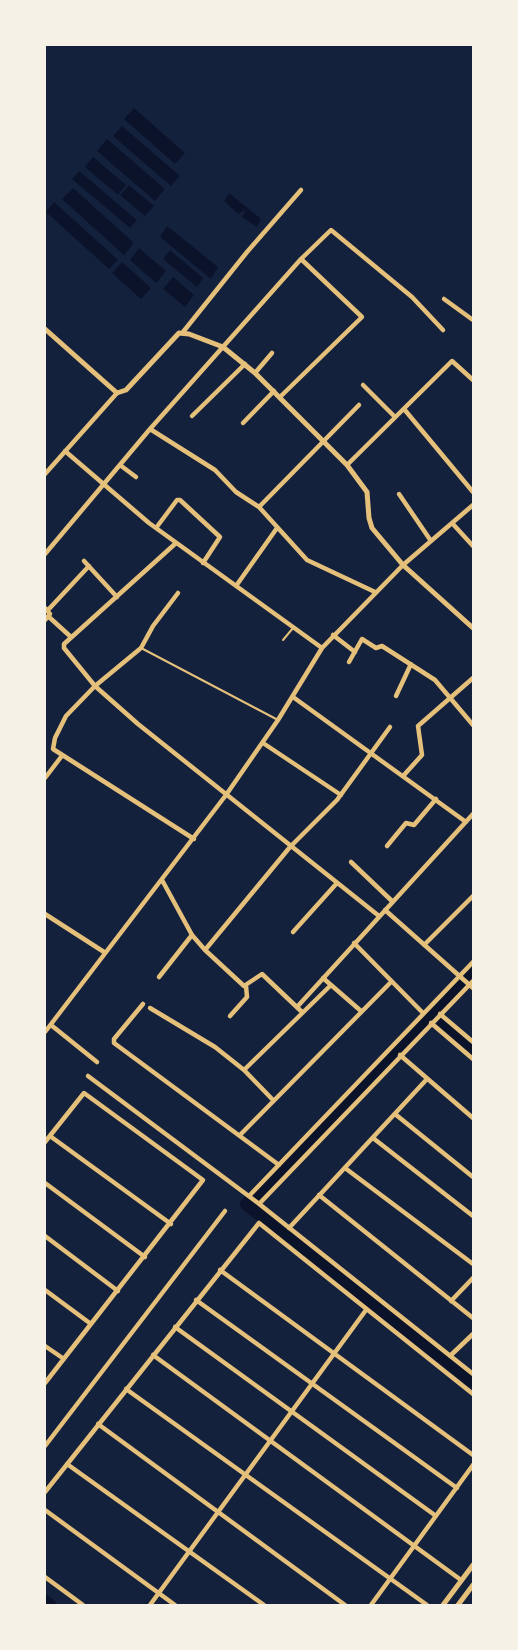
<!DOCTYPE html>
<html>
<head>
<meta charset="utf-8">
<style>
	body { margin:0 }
	#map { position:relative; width:518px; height:1650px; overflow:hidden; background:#14213d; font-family:"Asap Condensed",sans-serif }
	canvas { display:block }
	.frame { position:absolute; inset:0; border:46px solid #f6f1e7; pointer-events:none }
</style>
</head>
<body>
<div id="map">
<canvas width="518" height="1650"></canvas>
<div class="frame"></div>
</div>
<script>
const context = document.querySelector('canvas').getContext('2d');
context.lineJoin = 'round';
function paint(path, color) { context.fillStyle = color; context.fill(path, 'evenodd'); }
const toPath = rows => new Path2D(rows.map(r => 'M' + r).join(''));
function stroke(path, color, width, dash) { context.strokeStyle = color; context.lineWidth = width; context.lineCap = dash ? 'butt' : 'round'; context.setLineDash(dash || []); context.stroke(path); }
paint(toPath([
	[134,108,185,153,175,164,124,119],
	[122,126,180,176,171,186,113,136],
	[107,139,165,189,155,201,97,151],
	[93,157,126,185,118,195,85,167],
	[79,171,137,220,130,228,72,179],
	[129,185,154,206,145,216,120,195],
	[73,188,134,243,124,255,62,199],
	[229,193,261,219,257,227,242,217,246,210,238,214,224,201],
	[54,202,118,260,109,269,46,212],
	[167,226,218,267,211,279,160,237],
	[139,248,166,271,156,283,130,260],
	[170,250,203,278,197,287,163,259],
	[122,262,151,288,141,299,112,273],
	[173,277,194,295,185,307,163,289]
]), '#0b132b');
stroke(toPath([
	[473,970,247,1204,473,1381],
	[431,1014,473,1050],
	[45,1602,49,1605]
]), '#0b132b', 14);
stroke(toPath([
	[283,640,293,628],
	[143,649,278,720]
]), '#e5c07b', 2);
stroke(toPath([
	[444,299,473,320],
	[183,332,247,252,301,190],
	[255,373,272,353],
	[363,385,395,417],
	[280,397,362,317,301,259],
	[404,409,473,492],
	[192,416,245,364],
	[243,423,274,391],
	[150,429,215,470,236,492,259,507,307,560,375,592],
	[65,451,149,523,322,648],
	[120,465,136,477],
	[347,465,452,361,473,380],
	[45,474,117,393],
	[399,494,431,541],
	[259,507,359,405],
	[452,523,473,546],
	[156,528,177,500,180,500,220,537,203,563],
	[176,543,64,644,64,648,95,686,138,724,379,916],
	[45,554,150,429,301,259,331,230,412,297,443,330],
	[84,561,117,597],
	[236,586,277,528],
	[178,593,153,626,141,648,95,686,66,716,55,738,53,749,194,839],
	[45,608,50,614,45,620],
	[48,610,89,566],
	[49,617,71,637],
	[333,635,355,652],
	[349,662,362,639,376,648,382,646,435,680,473,725],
	[396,696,411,664],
	[293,697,466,822],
	[263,743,341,795],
	[404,775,422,755,418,726,473,678],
	[45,778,61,757],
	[387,846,406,823,414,825,436,799],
	[351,862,393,902],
	[162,880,192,935,205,950,244,986,262,974,302,1012],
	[385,910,473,988],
	[45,914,104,952],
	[293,932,337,883],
	[354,943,423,1013],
	[424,945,473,896],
	[205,950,290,847,337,800,390,727],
	[159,977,192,935],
	[323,978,361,1011],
	[143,1004,114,1039,114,1043,279,1165],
	[297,1007,473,814],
	[150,1008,215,1047,244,1070,273,1100],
	[440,1014,473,1042],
	[230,1016,247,997,246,986],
	[431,1023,473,1059],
	[51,1025,97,1062],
	[45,1032,226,795,278,720,322,648,403,565,473,505],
	[400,1055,473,1118],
	[244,1070,331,985],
	[88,1076,258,1203,473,1374],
	[395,1114,473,1177],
	[240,1135,391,982],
	[50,1136,171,1224],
	[373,1138,473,1216],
	[45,1142,84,1093,203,1180,45,1383],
	[345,1168,473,1264],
	[45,1183,145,1257],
	[319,1195,473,1318],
	[249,1196,473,962],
	[259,1204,473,981],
	[289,1228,427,1079],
	[45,1236,118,1291],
	[220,1270,473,1455],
	[45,1290,91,1324],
	[196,1300,457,1488],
	[451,1301,473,1278],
	[175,1327,436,1516],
	[45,1346,64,1359],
	[153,1355,461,1580],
	[450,1356,473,1334],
	[126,1389,427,1605],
	[98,1424,345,1605],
	[45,1446,225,1211],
	[67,1464,264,1605],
	[45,1492,259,1223,473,1394],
	[45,1510,175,1605],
	[45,1577,83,1605],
	[150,1605,366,1310],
	[371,1605,473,1465]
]), '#e5c07b', 4.5);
stroke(toPath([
	[45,329,117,393,126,390,179,333,189,334,223,347,255,373,347,465,367,492,369,518,372,528,403,565,473,628],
	[443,1605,473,1565],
	[458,1605,473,1585]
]), '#e5c07b', 5);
</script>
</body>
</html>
